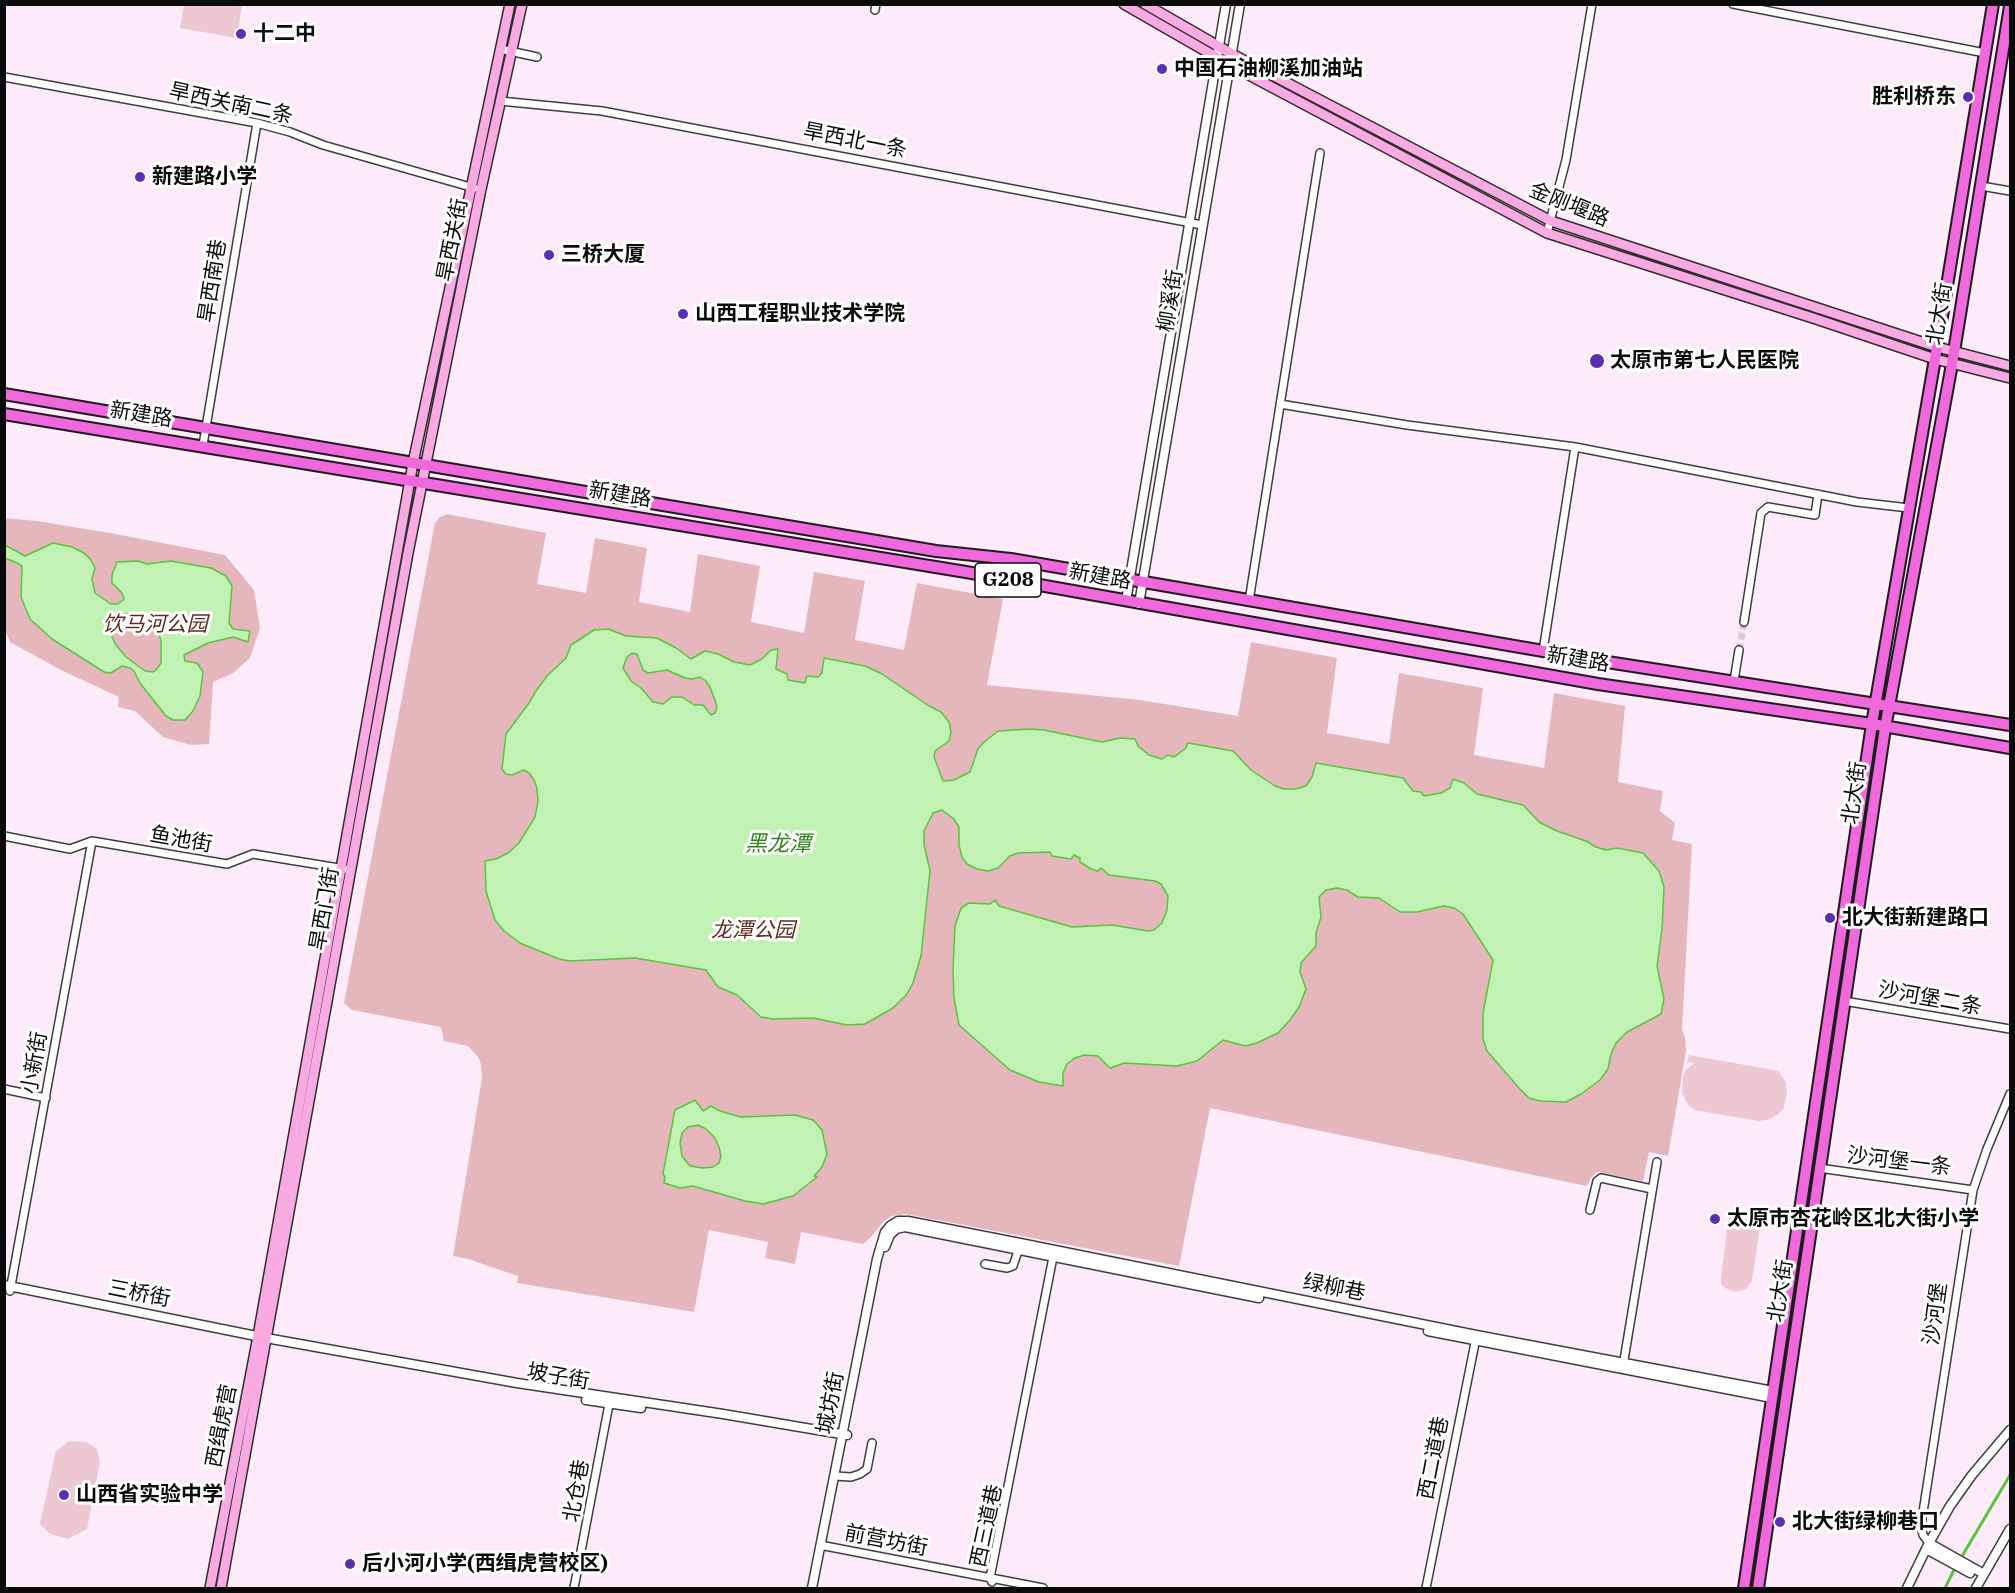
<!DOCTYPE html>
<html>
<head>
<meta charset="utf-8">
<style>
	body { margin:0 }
	#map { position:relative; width:2015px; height:1593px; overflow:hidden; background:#feebfa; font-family:"IBM Plex Serif",serif }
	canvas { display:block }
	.frame { position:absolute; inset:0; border:6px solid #0b0b0b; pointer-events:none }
</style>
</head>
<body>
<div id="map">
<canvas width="2015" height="1593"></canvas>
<div class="frame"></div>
</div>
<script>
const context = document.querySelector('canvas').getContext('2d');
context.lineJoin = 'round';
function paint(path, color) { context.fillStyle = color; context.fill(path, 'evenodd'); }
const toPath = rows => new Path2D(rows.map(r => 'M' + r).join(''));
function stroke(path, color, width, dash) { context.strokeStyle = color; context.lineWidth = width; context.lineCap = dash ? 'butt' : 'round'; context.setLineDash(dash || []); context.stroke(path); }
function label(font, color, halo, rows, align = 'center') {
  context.font = font + ' "IBM Plex Serif","Noto Sans SC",serif'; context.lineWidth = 6; context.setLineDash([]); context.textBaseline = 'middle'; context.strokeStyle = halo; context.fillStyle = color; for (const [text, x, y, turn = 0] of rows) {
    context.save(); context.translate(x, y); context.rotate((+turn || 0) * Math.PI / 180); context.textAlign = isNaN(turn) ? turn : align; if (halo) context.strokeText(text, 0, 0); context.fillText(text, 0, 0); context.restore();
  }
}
paint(toPath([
	[447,514,546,533,537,584,586,593,595,538,647,548,639,602,690,612,698,554,760,566,751,622,804,633,814,572,865,581,855,640,904,650,917,583,1003,599,987,685,1140,700,1238,716,1251,642,1337,658,1327,733,1389,744,1399,673,1483,688,1474,755,1544,768,1554,693,1625,706,1618,782,1663,791,1660,811,1675,823,1672,840,1692,844,1682,1029,1685,1037,1686,1051,1668,1156,1649,1152,1643,1181,1597,1172,1592,1176,1587,1186,1210,1108,1179,1266,906,1214,892,1216,883,1222,871,1237,863,1244,801,1232,795,1264,765,1258,768,1242,709,1230,694,1312,517,1283,518,1276,468,1259,453,1256,482,1078,481,1064,478,1057,468,1046,444,1041,441,1027,352,1010,344,1003,435,523,440,517],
	[5,518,37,521,110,533,225,555,254,590,260,628,250,658,233,673,213,682,209,744,191,745,163,737,135,711,118,707,119,697,61,670,10,642,5,630]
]), '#e5b7bd');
paint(toPath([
	[184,5,242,5,237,38,180,28],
	[1689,1055,1779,1071,1786,1083,1787,1093,1783,1110,1777,1115,1767,1120,1758,1121,1695,1110,1689,1106,1682,1093,1683,1076,1686,1070,1695,1063,1687,1062],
	[1739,1211,1752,1213,1757,1218,1760,1226,1752,1281,1746,1289,1735,1292,1725,1288,1721,1284,1721,1278,1728,1221,1731,1215],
	[69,1441,86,1442,97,1449,100,1462,87,1529,68,1539,50,1534,40,1524,56,1451]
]), '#edc8d2');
const water = toPath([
	[53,543,72,547,84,553,91,560,95,568,92,579,95,593,111,604,118,604,124,599,122,593,112,583,112,575,117,562,138,561,147,564,171,561,211,568,226,576,232,586,229,623,233,629,250,631,249,636,248,642,233,637,208,643,184,655,185,661,197,663,203,672,200,696,193,711,185,720,173,720,166,716,140,683,134,671,130,668,122,666,111,673,104,672,52,639,30,619,21,597,22,566,17,563,5,558,5,545,25,556,53,543],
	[133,613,143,616,158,631,161,641,161,663,156,670,153,672,145,671,126,657,116,645,112,637,113,623,123,614,133,613],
	[608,629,626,636,657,638,676,648,691,659,705,651,718,654,734,662,750,665,762,659,771,650,778,649,776,669,787,674,788,680,805,683,807,676,818,677,822,673,824,658,865,666,882,674,929,706,941,712,949,722,951,732,949,741,935,751,934,757,943,781,954,780,970,772,978,749,983,743,998,731,1029,729,1044,730,1102,742,1120,738,1135,739,1138,746,1149,755,1162,759,1168,755,1174,757,1185,749,1188,743,1233,751,1251,770,1275,786,1284,789,1296,789,1306,786,1312,777,1316,763,1403,778,1413,791,1421,792,1424,796,1441,793,1450,788,1453,779,1464,783,1477,794,1523,805,1539,822,1557,831,1586,841,1596,847,1606,850,1617,848,1643,853,1659,871,1664,887,1662,929,1657,966,1664,999,1661,1014,1627,1032,1616,1043,1611,1054,1608,1069,1600,1080,1581,1094,1566,1102,1540,1101,1529,1098,1519,1088,1487,1051,1483,1039,1483,1013,1493,960,1463,914,1454,908,1444,906,1417,912,1400,912,1379,898,1358,897,1347,890,1337,888,1326,890,1319,897,1321,917,1316,933,1316,946,1301,963,1300,972,1306,989,1299,1007,1290,1020,1278,1033,1257,1043,1245,1046,1223,1040,1197,1061,1177,1066,1124,1063,1110,1068,1098,1056,1084,1055,1075,1058,1067,1064,1063,1073,1063,1086,1039,1082,1010,1070,959,1025,954,998,953,970,955,926,961,908,969,903,990,904,995,900,999,906,1072,927,1112,925,1148,931,1154,930,1162,923,1167,910,1168,896,1161,884,1155,881,1109,875,1101,868,1098,871,1091,869,1080,862,1080,858,1074,855,1071,859,1052,856,1050,852,1018,853,1010,856,998,868,988,871,977,869,967,864,962,857,959,845,959,827,954,819,942,810,933,813,924,831,924,844,930,871,921,956,913,983,907,994,893,1008,865,1024,847,1025,813,1018,773,1019,761,1017,737,995,718,987,706,970,635,958,569,961,559,959,520,943,504,931,495,920,486,891,485,861,496,859,508,853,519,843,535,817,538,801,537,788,534,780,529,773,524,770,512,775,506,774,502,769,506,734,529,703,536,691,547,676,566,658,571,645,594,630,608,629],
	[632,653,637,654,643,670,648,673,667,670,685,678,692,679,700,677,706,681,710,687,715,700,717,708,715,713,711,715,703,705,694,705,682,697,672,697,663,704,653,702,641,688,631,681,623,668,627,657,632,653],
	[695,1100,703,1111,711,1106,720,1111,741,1117,795,1115,813,1120,822,1130,827,1154,822,1167,814,1176,817,1177,793,1196,763,1204,745,1201,693,1186,680,1188,664,1183,665,1177,663,1174,675,1110,695,1100],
	[698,1125,706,1129,715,1138,719,1147,721,1156,719,1163,713,1167,703,1168,690,1166,682,1156,680,1143,682,1133,688,1127,698,1125]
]);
paint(water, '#c1f2b3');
stroke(water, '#5ac43e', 1.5);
stroke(toPath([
	[1961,1558,2010,1475],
	[1945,1588,1956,1566]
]), '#5ac43e', 3);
stroke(toPath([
	[1739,650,1744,622]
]), '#dac9d6', 7, [7, 3.5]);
const minor = toPath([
	[1733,4,1985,53],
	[875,10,876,4],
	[500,49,537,57],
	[4,77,257,123,290,132,323,145,474,188],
	[500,101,602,111,1202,225],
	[1981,186,2010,191],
	[1547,233,1566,160,1592,4],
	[1280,404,1407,425,1575,447,1857,502,1909,508],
	[203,445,257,123],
	[1249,601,1320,153],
	[1744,622,1761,513,1768,507,1815,515,1818,494],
	[1543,651,1575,447],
	[1734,681,1739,650],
	[4,836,70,849,92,841,227,864,253,854,345,869],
	[1844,1001,2010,1029],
	[4,1089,46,1098],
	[1819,1168,1973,1190],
	[1590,1210,1597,1181,1601,1178,1652,1189],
	[985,1264,1007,1268,1013,1266,1020,1245],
	[10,1291,92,841],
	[1623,1366,1657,1162],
	[835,1476,851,1477,860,1474,867,1469,872,1443],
	[1929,1543,1923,1535,1921,1525,1973,1190,1987,1149,2010,1094],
	[820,1547,825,1546,1043,1588],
	[992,1582,990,1578,1054,1252],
	[574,1588,610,1399],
	[1426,1588,1476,1338]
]);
const tertiary = toPath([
	[1126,601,1226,4],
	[1139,604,1240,4],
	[885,1247,890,1235,896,1229,905,1227,1259,1298],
	[4,1285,266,1338,517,1383,723,1414,847,1435],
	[1428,1331,1772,1398],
	[586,1400,641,1408],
	[1929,1543,1984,1574],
	[1926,1549,1970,1573],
	[812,1588,877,1259,885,1232,890,1226,898,1221,908,1221,1020,1243,1476,1335,1773,1391],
	[1907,1588,1929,1543,1950,1506,1972,1475,2010,1430],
	[1976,1588,2010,1529]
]);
const secondary = toPath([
	[1124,4,1230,65,1547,233,1816,319,1935,359,2010,378],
	[1145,4,1232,54,1551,221,1937,347,2010,366],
	[210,1588,258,1336,413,463,510,4],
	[221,1588,408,553,481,189,522,4]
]);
const primary = toPath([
	[4,394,936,551,1011,559,1601,661,2010,725],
	[4,414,966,572,1598,684,1872,724,2010,748],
	[1744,1588,1872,724,1937,347,1993,4],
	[1758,1588,1885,728,1952,364,2010,6]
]);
stroke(minor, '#3e3e3e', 10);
stroke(tertiary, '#3e3e3e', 11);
stroke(secondary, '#2d2d2d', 12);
stroke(primary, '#1c1c1c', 14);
stroke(minor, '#fff', 7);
stroke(tertiary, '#fff', 8);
stroke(secondary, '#faaae3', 9);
stroke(primary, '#f069dc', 10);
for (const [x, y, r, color] of [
	[241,34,6,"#5b2db2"],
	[1162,69,6,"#5b2db2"],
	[1968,97,6,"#5b2db2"],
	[140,177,6,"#5b2db2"],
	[549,255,6,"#5b2db2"],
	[683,314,6,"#5b2db2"],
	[1597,361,8,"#5b2db2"],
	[1830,918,6,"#5b2db2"],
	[1715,1219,6,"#5b2db2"],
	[64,1495,6,"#5b2db2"],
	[1780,1522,6,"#5b2db2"],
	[350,1564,6,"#5b2db2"]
]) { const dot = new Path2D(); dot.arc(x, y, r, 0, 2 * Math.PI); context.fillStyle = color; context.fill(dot); stroke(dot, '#fff', 2); }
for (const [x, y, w] of [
	[1008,580,66]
]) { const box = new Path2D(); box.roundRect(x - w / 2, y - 17, w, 34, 4.5); context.fillStyle = '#fff'; context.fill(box); stroke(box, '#0b0b0b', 1.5); }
label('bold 20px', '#0b0b0b', null, [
	["G208",1008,580]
]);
label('bold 21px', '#0b0b0b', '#fff', [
	["十二中",253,34],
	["中国石油柳溪加油站",1174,69],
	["胜利桥东",1956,97,"right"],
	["新建路小学",152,177],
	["三桥大厦",561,255],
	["山西工程职业技术学院",695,314],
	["太原市第七人民医院",1610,361],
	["北大街新建路口",1842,918],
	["太原市杏花岭区北大街小学",1727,1219],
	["山西省实验中学",76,1495],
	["北大街绿柳巷口",1792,1522],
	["后小河小学(西缉虎营校区)",362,1564]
], 'left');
label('21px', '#0b0b0b', '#fff', [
	["旱西关南二条",231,104,12],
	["旱西北一条",855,141,11],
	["金刚堰路",1569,205,22],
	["旱西关街",453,240,-79],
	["旱西南巷",213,281,-81],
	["柳溪街",1171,301,-81],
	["北大街",1940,314,-81],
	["新建路",141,415,9],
	["新建路",620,495,9],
	["新建路",1100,577,10],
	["新建路",1578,660,9],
	["北大街",1855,793,-82],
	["鱼池街",181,840,10],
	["旱西门街",325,909,-80],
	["沙河堡二条",1930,999,10],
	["小新街",35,1063,-80],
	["沙河堡一条",1899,1162,7],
	["绿柳巷",1334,1288,11],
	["北大街",1781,1291,-81],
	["三桥街",139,1294,11],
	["沙河堡",1936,1314,-82],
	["坡子街",558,1377,10],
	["城坊街",831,1403,-79],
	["西缉虎营",222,1426,-79],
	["西二道巷",1434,1458,-79],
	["北仓巷",577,1491,-80],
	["西三道巷",987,1526,-78],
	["前营坊街",886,1541,11]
]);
label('italic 21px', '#5e2c20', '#fff', [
	["饮马河公园",155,625],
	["龙潭公园",753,931]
]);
label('italic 22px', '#2f871c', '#fff', [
	["黑龙潭",778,845]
]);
</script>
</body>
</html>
